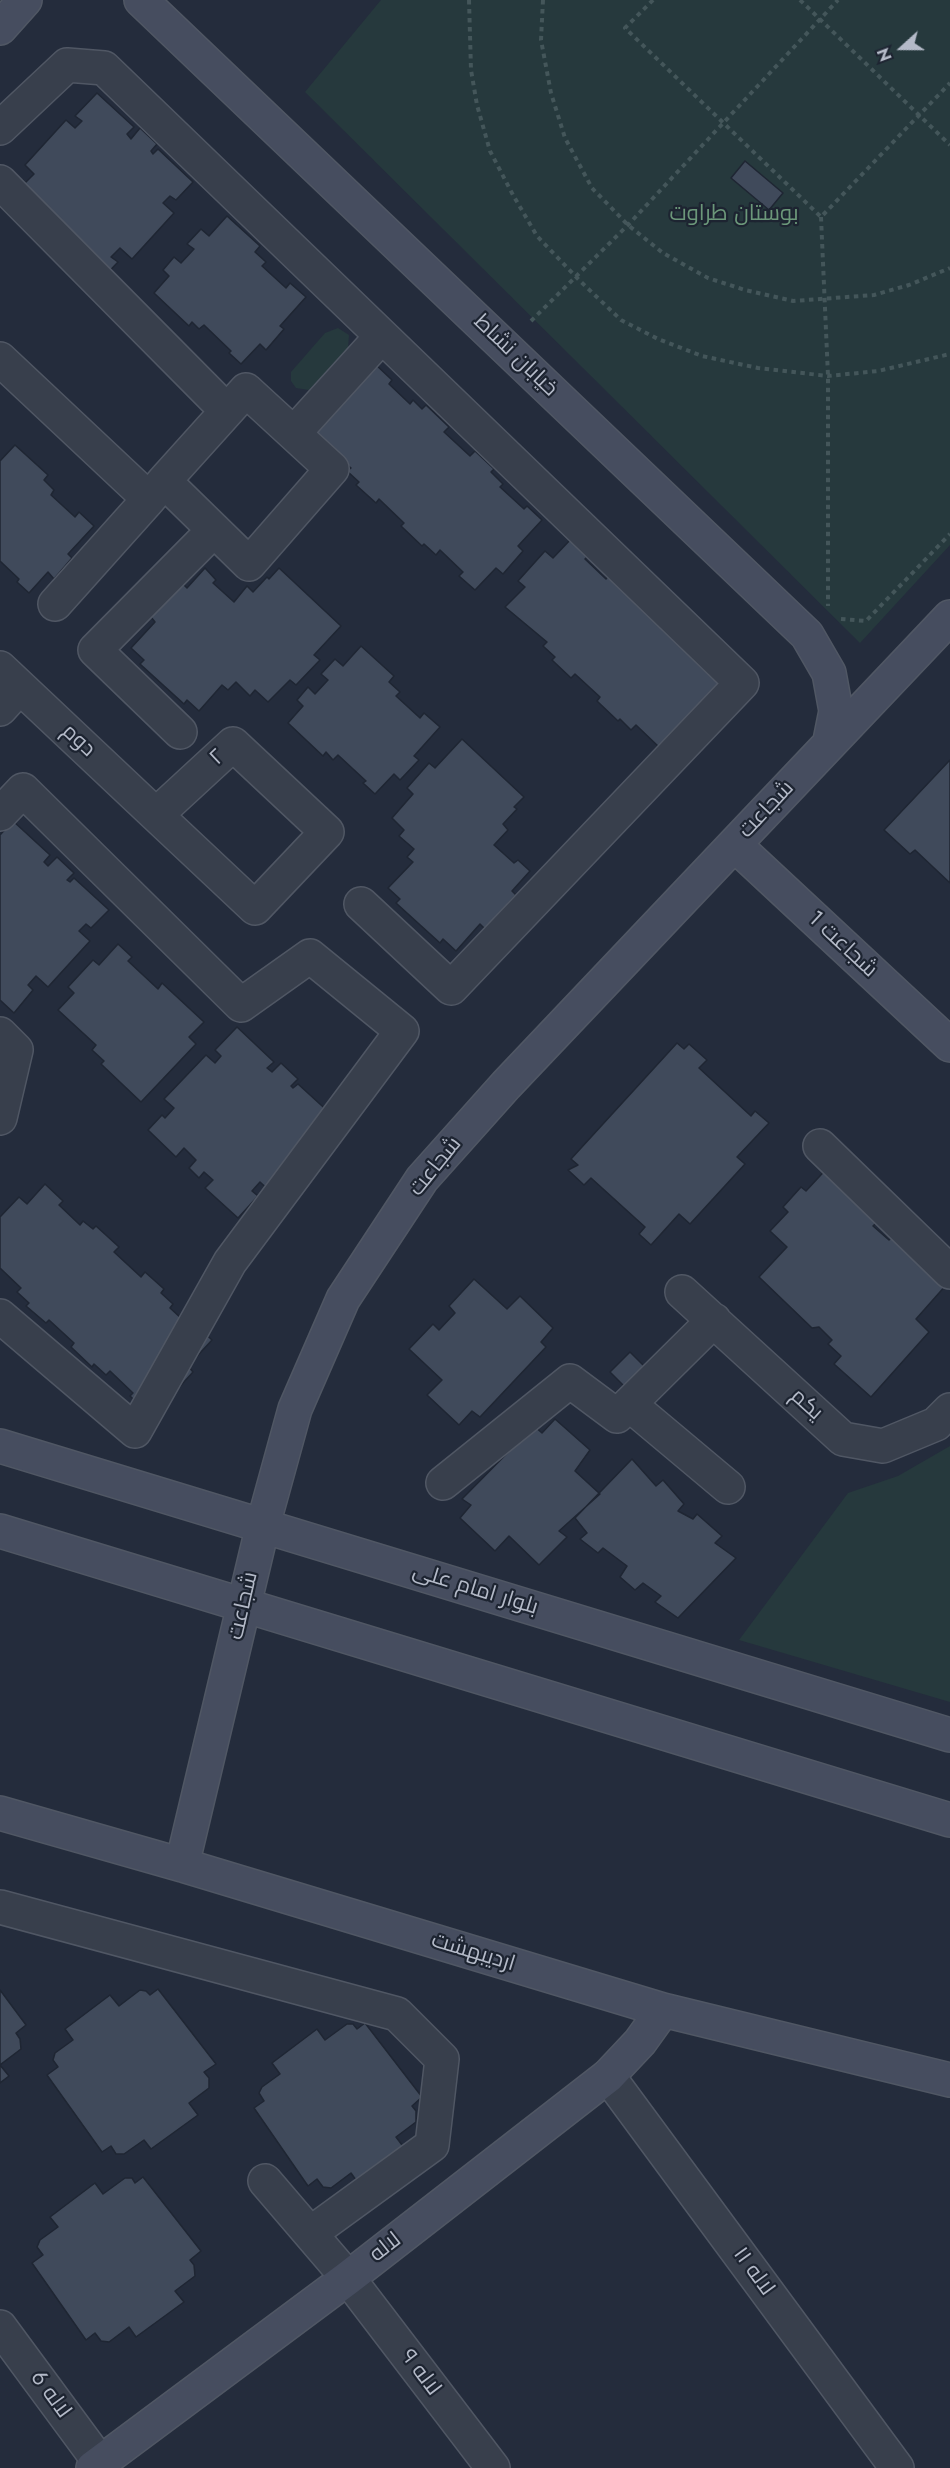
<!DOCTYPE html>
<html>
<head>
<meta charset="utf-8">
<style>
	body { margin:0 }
	#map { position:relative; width:950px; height:2468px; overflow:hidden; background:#242c3c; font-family:Jost,sans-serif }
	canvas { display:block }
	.north { position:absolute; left:872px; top:18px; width:60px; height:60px; -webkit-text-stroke:4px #1d2431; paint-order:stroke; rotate:249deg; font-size:16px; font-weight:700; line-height:24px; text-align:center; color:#b4bac8 }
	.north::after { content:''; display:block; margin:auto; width:21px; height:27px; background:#b4bac8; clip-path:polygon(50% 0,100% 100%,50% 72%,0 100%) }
</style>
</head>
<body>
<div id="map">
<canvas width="950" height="2468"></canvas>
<div class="north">N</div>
</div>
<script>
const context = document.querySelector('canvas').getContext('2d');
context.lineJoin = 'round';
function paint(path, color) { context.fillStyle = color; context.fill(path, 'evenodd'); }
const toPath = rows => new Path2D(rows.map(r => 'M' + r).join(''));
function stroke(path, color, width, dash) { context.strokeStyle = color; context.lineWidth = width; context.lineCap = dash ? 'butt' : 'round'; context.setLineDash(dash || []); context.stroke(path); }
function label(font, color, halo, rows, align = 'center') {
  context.font = font + ' Jost,Cairo,sans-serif'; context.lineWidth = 4.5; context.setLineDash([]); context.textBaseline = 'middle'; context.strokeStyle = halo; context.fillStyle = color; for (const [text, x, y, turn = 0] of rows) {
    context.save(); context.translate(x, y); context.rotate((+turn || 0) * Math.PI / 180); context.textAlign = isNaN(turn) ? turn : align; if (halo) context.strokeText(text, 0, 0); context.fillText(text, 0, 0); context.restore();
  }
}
paint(toPath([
	[381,0,950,0,950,545,860,643,305,92],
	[338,328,349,335,348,348,309,390,296,388,291,381,291,372,325,333],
	[950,1446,950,1702,739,1640,848,1493,898,1476]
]), '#26393d');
const building = toPath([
	[97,93,134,127,127,134,131,139,140,128,157,144,151,151,153,154,158,149,193,182,176,200,170,196,163,203,174,213,132,259,120,248,111,257,118,262,97,284,8,196,23,180,25,183,34,174,25,165,66,120,75,128,82,121,75,116,97,93],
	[745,161,783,193,769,210,731,178,745,161],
	[227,216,260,246,255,252,266,262,262,266,286,288,290,283,306,297,280,326,284,329,266,350,260,344,241,364,229,353,231,351,204,325,199,329,192,322,189,326,154,293,169,276,163,270,174,257,181,263,194,249,187,244,201,229,209,236,227,216],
	[375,364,392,380,389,384,410,404,413,400,422,409,426,405,449,427,444,432,470,456,475,451,494,469,491,472,503,484,500,487,524,509,527,506,542,520,518,546,523,551,503,574,496,568,475,590,459,576,463,572,440,550,436,555,424,544,422,546,401,526,404,523,379,499,376,503,356,485,359,482,347,471,351,468,309,433,375,364],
	[15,445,48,475,44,480,54,490,51,495,75,517,79,512,94,526,68,554,72,558,54,579,48,572,29,593,17,582,19,579,0,561,0,461,15,445],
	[571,539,589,555,585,559,606,579,609,575,699,658,696,662,719,684,659,747,636,725,631,730,620,719,618,721,597,701,600,697,575,674,571,678,552,660,555,657,543,646,547,642,505,607,525,587,518,581,545,551,553,558,571,539],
	[205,568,216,580,213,583,234,602,247,586,253,592,267,577,269,579,279,568,341,626,314,655,320,660,296,685,290,680,268,702,255,690,250,696,236,682,228,690,222,685,199,711,187,700,184,704,140,664,144,660,131,648,155,622,151,617,182,583,187,588,205,568],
	[361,646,394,676,389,682,400,692,396,696,420,718,424,713,440,727,414,756,419,760,400,780,394,774,375,794,363,783,366,781,338,755,333,760,326,752,323,756,288,723,303,706,297,700,308,687,315,694,328,680,321,674,335,659,343,666,361,646],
	[462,739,524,797,514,807,517,809,503,824,508,830,494,845,514,863,518,860,530,871,512,891,516,895,485,929,480,924,456,951,443,939,440,943,396,903,400,899,388,888,413,862,407,857,414,849,399,836,404,830,392,818,413,794,407,788,429,763,435,768,462,739],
	[950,760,950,883,915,850,910,854,884,830,950,760],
	[13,821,50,855,44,862,48,866,57,857,74,873,67,880,70,882,74,878,109,910,91,928,86,924,79,931,90,941,48,987,36,976,28,985,33,990,14,1013,0,1000,0,835,13,821],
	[118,944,132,957,128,961,158,989,162,983,204,1022,189,1037,196,1044,141,1102,101,1064,104,1061,92,1050,96,1045,58,1010,74,993,68,987,93,960,99,965,118,944],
	[237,1027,274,1062,267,1068,272,1072,281,1063,298,1079,291,1086,293,1088,298,1084,333,1116,272,1193,260,1182,252,1191,258,1196,238,1218,205,1188,213,1180,204,1172,199,1178,189,1168,196,1160,184,1148,176,1157,148,1130,162,1115,165,1118,174,1108,164,1099,206,1055,215,1063,221,1056,215,1050,237,1027],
	[677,1043,684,1049,689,1044,707,1060,699,1068,751,1116,755,1111,769,1123,737,1157,745,1164,690,1224,679,1214,651,1245,639,1234,645,1227,591,1178,584,1185,568,1170,578,1165,571,1159,677,1043],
	[832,1163,879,1220,873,1226,889,1240,893,1236,947,1284,916,1319,929,1332,871,1397,834,1364,841,1356,828,1344,832,1340,819,1327,812,1328,759,1277,787,1247,770,1231,788,1212,783,1207,801,1187,806,1191,832,1163],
	[45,1184,63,1201,59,1205,80,1225,83,1221,93,1229,96,1226,119,1247,114,1252,141,1277,145,1272,164,1289,161,1293,173,1304,170,1308,194,1330,197,1326,212,1340,188,1366,193,1372,173,1394,146,1411,130,1396,133,1393,110,1371,106,1375,94,1364,92,1367,71,1347,74,1343,49,1320,46,1323,26,1306,29,1303,17,1292,21,1288,0,1268,0,1217,19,1197,27,1204,45,1184],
	[474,1279,507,1309,520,1296,553,1328,541,1342,546,1347,480,1417,472,1411,459,1425,427,1395,442,1380,409,1349,433,1324,439,1330,455,1313,449,1306,474,1279],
	[630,1352,652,1374,632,1394,610,1372,630,1352],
	[555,1419,590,1450,575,1471,600,1494,559,1531,567,1537,539,1565,509,1536,495,1551,460,1518,471,1505,462,1499,534,1426,542,1433,555,1419],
	[632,1459,656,1486,663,1480,684,1504,678,1511,693,1519,697,1514,722,1536,715,1543,736,1558,678,1618,655,1602,661,1596,643,1583,635,1590,620,1577,627,1566,603,1548,598,1553,580,1539,587,1533,575,1518,632,1459],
	[158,1989,216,2064,204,2072,209,2078,209,2088,189,2103,198,2115,151,2149,144,2140,124,2154,116,2154,111,2146,102,2152,47,2075,58,2067,53,2060,55,2053,73,2040,65,2029,110,1995,119,2006,140,1990,146,1991,150,1995,158,1989],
	[0,1990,26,2025,16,2033,20,2039,21,2049,0,2065,9,2076,0,2083,0,1990],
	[365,2023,422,2097,412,2106,416,2111,416,2122,396,2137,405,2149,358,2183,351,2173,331,2188,323,2187,317,2179,308,2186,254,2108,264,2101,259,2093,262,2087,280,2074,272,2063,317,2029,325,2040,347,2024,353,2024,357,2029,365,2023],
	[143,2177,201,2251,190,2260,194,2265,195,2276,175,2291,184,2302,136,2337,129,2327,109,2342,101,2341,95,2333,86,2340,32,2263,43,2255,37,2247,40,2240,58,2227,50,2217,95,2183,103,2194,125,2178,132,2178,135,2183,143,2177]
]);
paint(building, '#404a5b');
stroke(building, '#1f2633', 1.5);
const street = toPath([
	[0,128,67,65,104,68,742,683,451,988,361,904],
	[0,182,227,411],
	[0,359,149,499],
	[294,433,382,336],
	[55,604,149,499,164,481,246,390,332,469,249,564,164,481],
	[0,668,156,815],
	[0,709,20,687],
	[180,732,95,650,214,530],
	[233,744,327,832,255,908,156,815,233,744],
	[0,814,23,790,241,1005,310,956,402,1031,230,1262,135,1431,0,1316],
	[0,1034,16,1050,0,1118],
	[820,1146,950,1272],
	[682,1292,843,1439,883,1446,936,1424,950,1410],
	[629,1404,728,1487],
	[443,1483,570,1381,617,1416,714,1320],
	[0,1907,397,2014,442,2059,432,2145,311,2233],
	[608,2076,897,2468],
	[265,2181,348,2278,493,2468],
	[0,2327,104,2468]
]);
const secondary = toPath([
	[141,0,807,635,829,673,836,711,830,741],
	[0,28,25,0],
	[735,845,950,1045],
	[0,1446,950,1735],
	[0,1531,950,1820],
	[0,1813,182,1865,663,2010,950,2080],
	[182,1865,263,1525,295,1409,343,1299,422,1179,506,1085,950,617],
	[93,2468,348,2278,608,2076,640,2042,663,2010]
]);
stroke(street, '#505764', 36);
stroke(secondary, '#505764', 36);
stroke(toPath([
	[469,0,471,70,477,105,490,151,513,195,537,236,580,281,621,320,658,339,702,356,758,368,828,376,878,371,950,354],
	[543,0,541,40,551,93,565,138,592,188,628,225,663,253,708,278,745,290,793,301,874,295,909,285,950,268],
	[653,0,625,28,821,217,950,83],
	[800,0,950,145],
	[821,217,828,376,828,606],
	[531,321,628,225,838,0],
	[841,619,866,621,950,534]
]), '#44565a', 4, [4.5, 4.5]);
stroke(street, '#383f4c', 33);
stroke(secondary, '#464d5f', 33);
label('22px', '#6c987a', '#1d2431', [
	["بوستان طراوت",734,215]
]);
label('22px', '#b4bac8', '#1d2431', [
	["خیابان نشاط",515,356,44],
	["دوم",78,741,43],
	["۲",218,758,-43],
	["شجاعت",767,810,-47],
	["شجاعت 1",842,945,43],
	["شجاعت",436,1167,-51],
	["یکم",806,1405,42],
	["بلوار امام علی",475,1590,17],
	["شجاعت",244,1606,-77],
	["اردیبهشت",473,1953,17],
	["لاله",386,2248,-38],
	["لاله ۱۱",753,2272,54],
	["لاله ۹",420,2373,53],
	["لاله 6",50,2395,54]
]);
</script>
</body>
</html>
